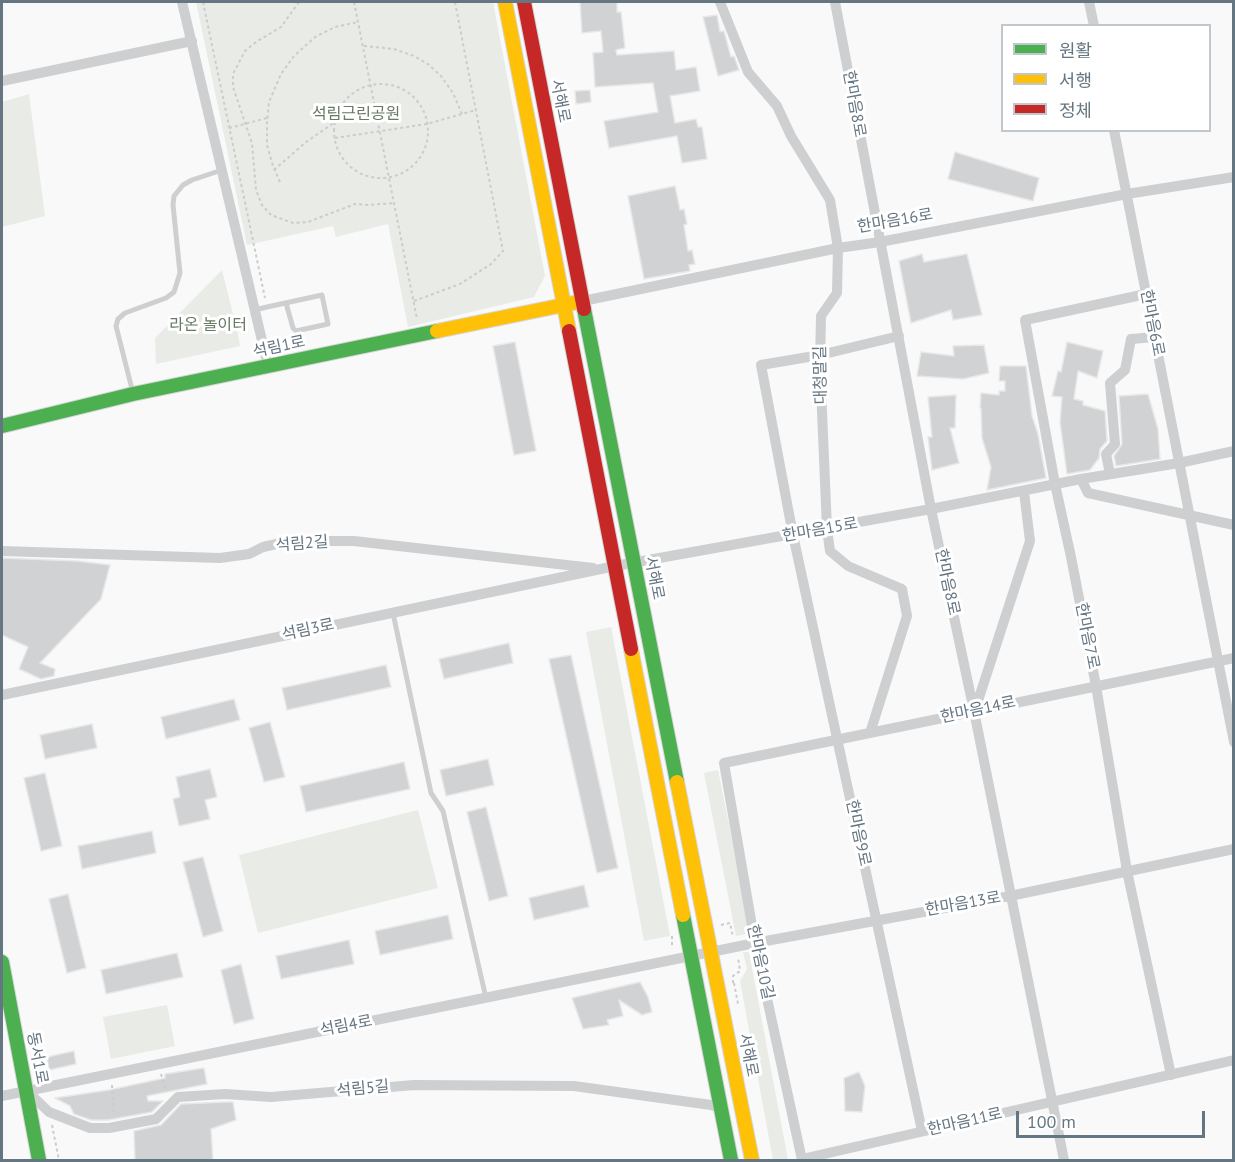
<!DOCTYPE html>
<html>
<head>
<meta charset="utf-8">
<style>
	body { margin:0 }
	#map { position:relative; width:1235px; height:1162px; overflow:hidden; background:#f9f9f9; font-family:"PT Sans","Noto Sans KR",sans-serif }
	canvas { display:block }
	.frame { position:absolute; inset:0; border:3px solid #657683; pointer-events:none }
	.legend { position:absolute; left:1001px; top:24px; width:210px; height:108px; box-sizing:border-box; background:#fff; border:2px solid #c1c8cd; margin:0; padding:8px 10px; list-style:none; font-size:18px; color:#657683 }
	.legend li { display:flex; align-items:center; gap:12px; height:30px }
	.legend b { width:30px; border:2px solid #c1c8cd }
	.scale { position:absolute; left:1016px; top:1111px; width:189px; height:27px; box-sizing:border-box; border:3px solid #657683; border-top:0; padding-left:8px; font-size:18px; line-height:21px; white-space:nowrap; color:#657683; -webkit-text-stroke:4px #fff; paint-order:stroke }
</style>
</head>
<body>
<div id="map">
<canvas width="1235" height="1162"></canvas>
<div class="frame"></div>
<ul class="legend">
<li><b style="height:8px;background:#4caf50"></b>원활</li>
<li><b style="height:8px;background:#ffc107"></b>서행</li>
<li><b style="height:8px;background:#c62828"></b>정체</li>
</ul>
<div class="scale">100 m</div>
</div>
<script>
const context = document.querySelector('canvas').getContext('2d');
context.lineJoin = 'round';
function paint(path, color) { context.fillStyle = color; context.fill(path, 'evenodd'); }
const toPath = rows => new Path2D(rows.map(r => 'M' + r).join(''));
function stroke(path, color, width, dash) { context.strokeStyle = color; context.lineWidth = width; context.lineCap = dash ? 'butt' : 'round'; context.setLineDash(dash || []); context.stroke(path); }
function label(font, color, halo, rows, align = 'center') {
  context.font = font + ' "PT Sans","Noto Sans KR",sans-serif'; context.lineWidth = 6; context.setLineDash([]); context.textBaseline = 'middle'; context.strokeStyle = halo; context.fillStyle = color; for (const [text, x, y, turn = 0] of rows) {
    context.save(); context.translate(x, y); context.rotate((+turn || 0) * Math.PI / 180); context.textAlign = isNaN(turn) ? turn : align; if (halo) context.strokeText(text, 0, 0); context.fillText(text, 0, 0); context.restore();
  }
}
paint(toPath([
	[196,2,493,2,545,276,534,297,408,327,388,224,336,237,333,226,247,245],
	[29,94,45,216,2,227,2,102],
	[222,270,237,330,240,346,156,364,155,338],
	[611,627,670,936,644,941,586,632],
	[718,770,751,933,736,936,704,773],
	[418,810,438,888,258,933,239,855],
	[743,952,749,952,788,1160,773,1160,740,981,747,969],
	[167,1005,175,1046,111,1059,103,1017]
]), '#e8ebe6');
const building = toPath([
	[580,2,617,2,617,12,621,12,625,48,616,50,617,55,674,51,676,70,696,67,700,91,670,96,675,123,696,119,698,127,702,127,707,159,682,163,677,136,609,148,604,121,658,112,653,83,595,87,593,53,603,52,601,31,582,33,580,2],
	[717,15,720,32,724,31,731,57,734,56,739,70,718,76,703,17,717,15],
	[590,90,591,102,576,104,575,91,590,90],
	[955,152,1039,178,1033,201,948,179,955,152],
	[675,186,680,210,684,209,687,224,684,225,688,251,692,250,695,264,689,265,690,271,644,279,628,196,675,186],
	[922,254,924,262,967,254,982,315,953,320,951,310,911,323,899,261,922,254],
	[515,342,536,451,514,455,493,346,515,342],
	[1067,342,1103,351,1097,378,1078,371,1074,399,1083,401,1083,405,1105,411,1107,441,1100,449,1099,458,1090,470,1067,474,1060,422,1062,397,1052,396,1058,371,1061,372,1067,342],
	[984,345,989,373,963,379,917,376,921,352,954,356,953,346,984,345],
	[1000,366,1026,366,1032,416,1038,434,1046,478,987,490,991,467,982,438,981,408,980,408,981,393,999,395,999,391,1005,391,1005,381,999,381,1000,366],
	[1148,394,1158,429,1160,459,1116,466,1114,456,1122,444,1119,396,1148,394],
	[956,395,955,428,950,428,959,463,932,470,928,437,932,437,928,397,956,395],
	[2,558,77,561,110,565,101,599,40,663,55,669,54,676,41,679,19,669,28,647,2,635,2,558],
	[509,643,513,663,444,679,439,659,509,643],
	[571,655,618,868,597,873,549,659,571,655],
	[386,665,391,687,287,710,282,688,386,665],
	[234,699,240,720,166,739,161,717,234,699],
	[270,722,285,777,264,782,249,728,270,722],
	[92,724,97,748,45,759,40,735,92,724],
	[488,759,494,785,446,796,440,770,488,759],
	[404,762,410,789,306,812,300,786,404,762],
	[210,769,217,797,205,800,210,819,179,826,173,799,180,797,176,777,210,769],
	[45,773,62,846,41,851,24,778,45,773],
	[486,807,508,896,489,901,467,812,486,807],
	[152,831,156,853,82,869,78,846,152,831],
	[203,857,223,931,203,937,183,862,203,857],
	[584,885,589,907,534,920,529,898,584,885],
	[68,894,86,968,67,973,49,899,68,894],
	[448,915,453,939,380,955,375,931,448,915],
	[349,940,354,964,281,979,276,956,349,940],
	[177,953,183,977,106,994,101,970,177,953],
	[241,964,254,1019,234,1024,221,970,241,964],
	[640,982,648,997,652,1012,642,1015,619,1000,623,1016,607,1020,609,1025,583,1029,572,998,640,982],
	[74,1051,76,1064,49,1070,47,1057,74,1051],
	[204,1068,207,1084,147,1096,148,1101,163,1101,152,1112,108,1120,91,1120,74,1114,70,1106,55,1098,109,1090,165,1078,165,1074,204,1068],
	[859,1072,865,1086,862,1112,845,1111,844,1078,859,1072],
	[225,1102,233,1102,236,1120,211,1129,213,1161,135,1161,134,1131,161,1125,181,1104,225,1102]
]);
paint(building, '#d0d2d3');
stroke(building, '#e8e8e8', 1.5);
const fast = toPath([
	[584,309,677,782],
	[2,426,133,394,437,331],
	[683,915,731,1160],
	[2,962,39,1160]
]);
const slow = toPath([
	[505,2,569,331],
	[437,331,583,301],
	[631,649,683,915],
	[677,782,752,1160]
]);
const jam = toPath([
	[524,2,584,309],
	[569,331,631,649]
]);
stroke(fast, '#d5d6d7', 16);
stroke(slow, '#d5d6d7', 16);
stroke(jam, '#d5d6d7', 16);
stroke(toPath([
	[203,2,265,298],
	[299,2,281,27,256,42,245,51,233,74,233,87,252,143,256,190,262,205,271,215,293,223,308,222,355,204,369,205,394,203],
	[354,2,417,319],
	[354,2,372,2],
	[364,46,394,49,414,56,428,64,441,76,453,93,462,114],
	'334 131a47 47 0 1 1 94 0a47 47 0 1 1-94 0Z',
	[229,128,267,118],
	[335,138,427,124,476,110],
	[274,170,306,142,335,122],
	[280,182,273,166,267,145,267,123,269,102,281,74,294,56,315,37,335,27,358,22],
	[414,301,460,284,491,264,503,251,455,2],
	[721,925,730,923,733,937],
	[672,936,672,947],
	[733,983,733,976,740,971,738,957],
	[734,983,738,1004],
	[161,1074,166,1091],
	[112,1085,114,1115],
	[52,1125,59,1160]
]), '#cbcccd', 2, [3, 3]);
stroke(toPath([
	[255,310,267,307,322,295,328,324,296,331,293,328,286,303],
	[133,393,116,326,118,319,125,313,166,298,174,292,180,273,173,205,174,196,183,185,192,180,222,170],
	[393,613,431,793,443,811,486,998]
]), '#cecfd0', 5);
stroke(toPath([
	[182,2,268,366],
	[720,2,748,72,777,106,791,136,830,200,838,248,837,293,821,316,820,364,827,529,830,551,848,566,902,589,907,616,870,733],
	[835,2,931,509,974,711,1064,1160],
	[1089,2,1094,26],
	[2,81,192,41],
	[1114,130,1234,742],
	[1146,294,1025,320,1055,484,1071,557,1096,686,1127,871,1171,1075],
	[583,301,838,248,880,242,1127,194,1234,177],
	[899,336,820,355,761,365,793,535,922,1131],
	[1110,474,1106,454,1115,444,1110,383,1125,370,1131,339,1155,337],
	[1081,479,1088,493,1234,525],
	[2,551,220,558,249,554,263,547,290,541,354,541,593,568],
	[2,695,615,566,931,509,1081,479,1179,463,1234,451],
	[975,710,1030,541,1024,492],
	[27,1091,49,1112,90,1128,109,1128,156,1119,178,1097,225,1094,271,1097,414,1085,574,1086,711,1105,720,1108],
	[2,1096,755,943,1010,896,1234,849],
	[802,1159,1234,1060],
	[802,1160,755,943,724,763,1234,658]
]), '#cecfd0', 10);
stroke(fast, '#4caf50', 14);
stroke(slow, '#ffc107', 14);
stroke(jam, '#c62828', 14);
label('16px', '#657683', '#fff', [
	["서해로",560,101,79],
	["한마음8로",854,104,80],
	["한마음16로",895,221,-10],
	["한마음6로",1152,323,79],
	["석림1로",279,347,-12],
	["대청말길",821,375,-91],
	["한마음15로",820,530,-10],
	["석림2길",302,544,-4],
	["서해로",654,578,79],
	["한마음8로",947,582,78],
	["석림3로",308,630,-12],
	["한마음7로",1087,636,79],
	["한마음14로",978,710,-12],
	["한마음9로",858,833,78],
	["한마음13로",963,904,-10],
	["한마음10길",760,962,78],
	["석림4로",346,1026,-11],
	["서해로",748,1055,79],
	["동서1로",37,1058,79],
	["석림5길",363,1089,-5],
	["한마음11로",965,1122,-13]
]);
label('16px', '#687a64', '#fff', [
	["석림근린공원",356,114],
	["라온 놀이터",208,325]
]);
</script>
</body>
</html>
